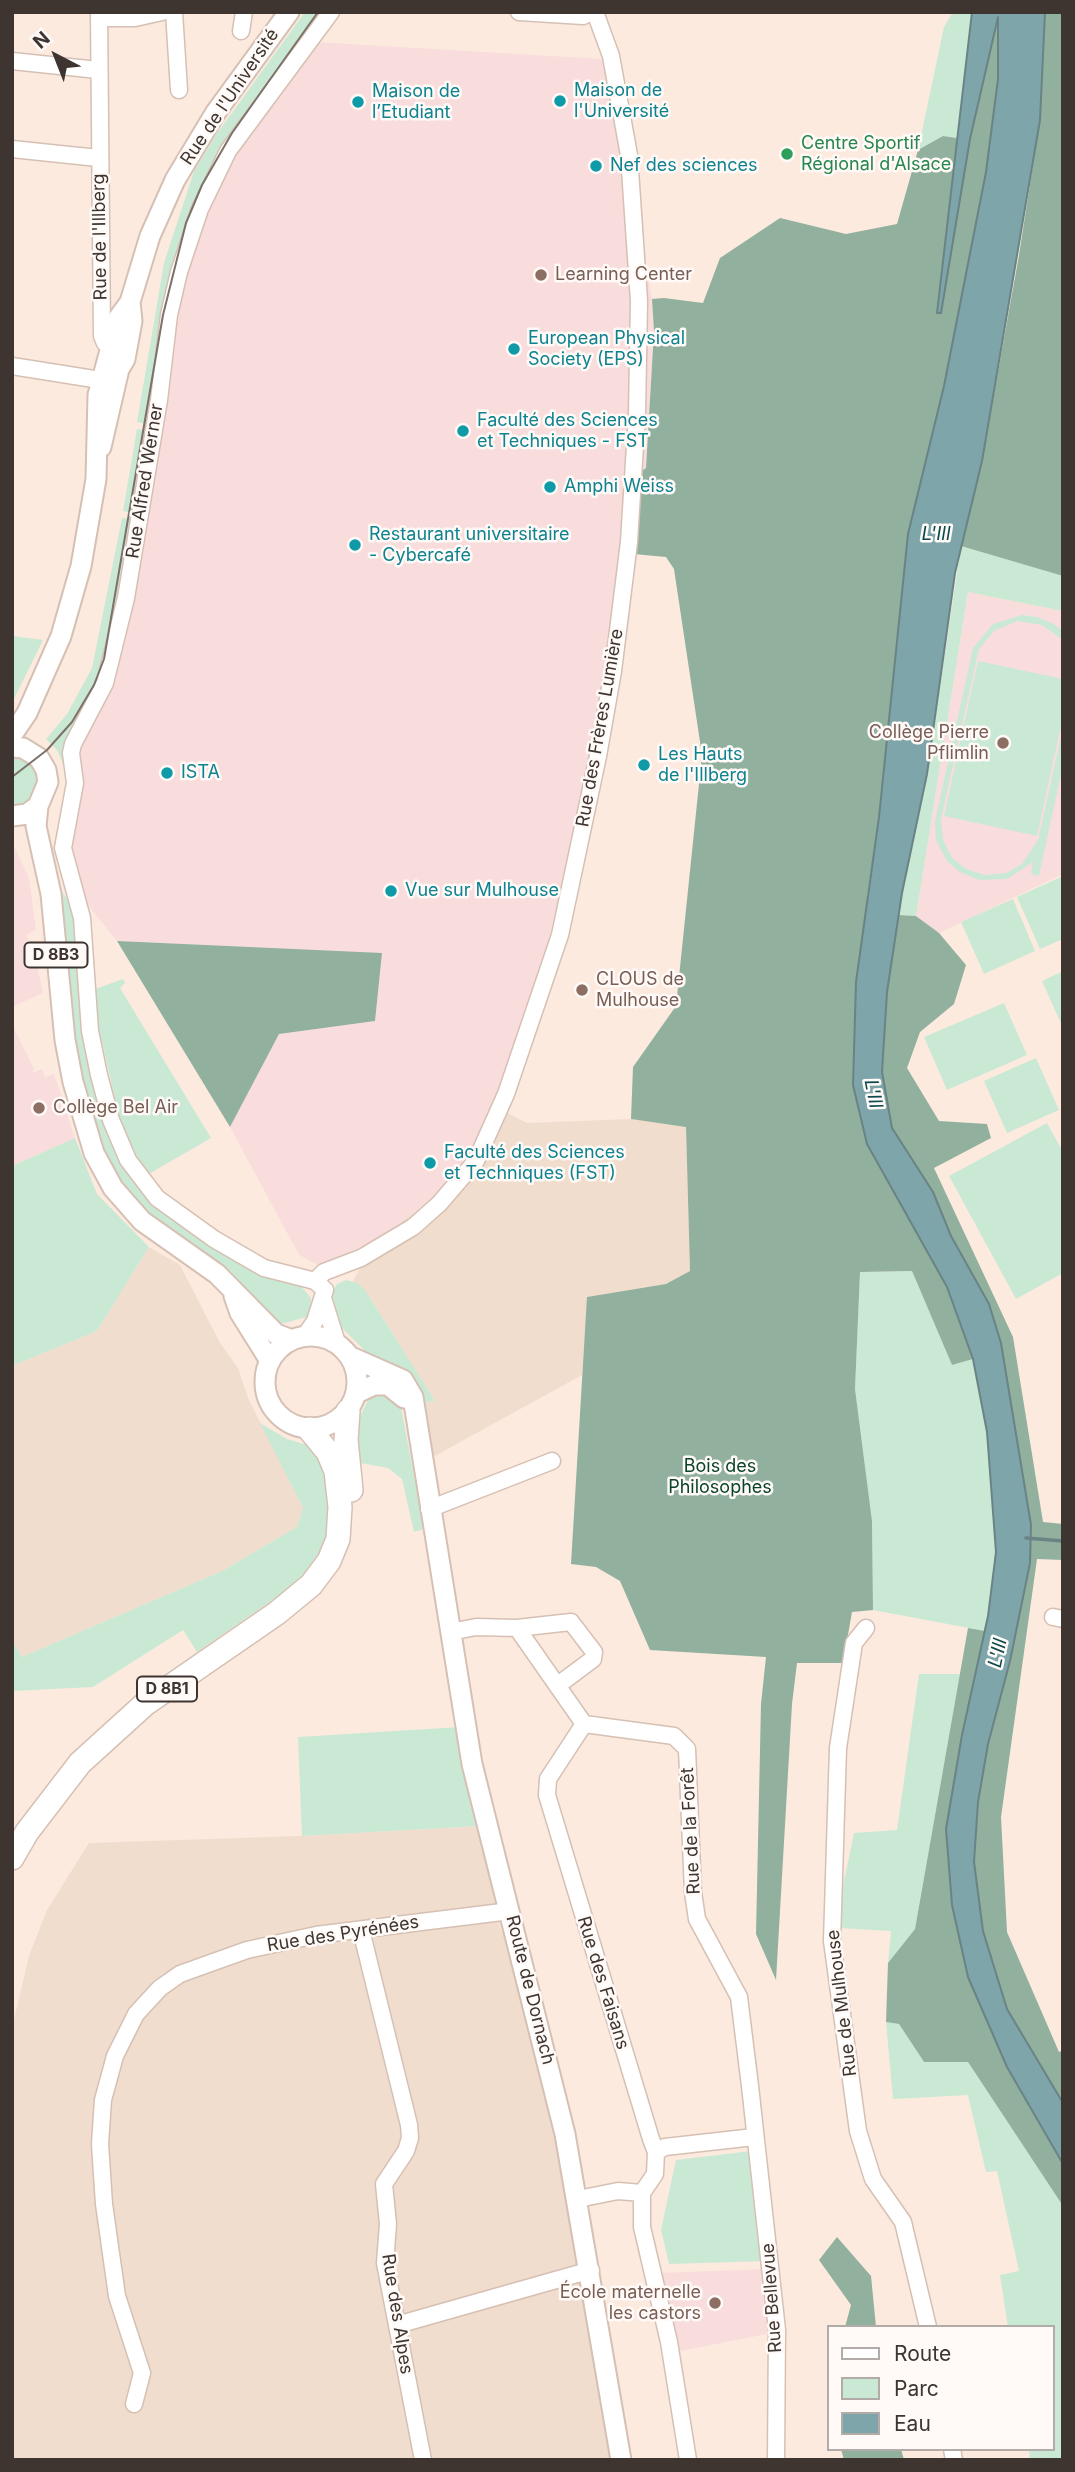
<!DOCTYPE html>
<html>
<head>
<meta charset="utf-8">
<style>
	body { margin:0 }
	#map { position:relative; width:1075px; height:2472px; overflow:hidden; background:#fceadf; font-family:Inter,sans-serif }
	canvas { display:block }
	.frame { position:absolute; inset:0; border:14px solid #3e3530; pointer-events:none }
	.legend { position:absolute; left:827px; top:2325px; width:228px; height:126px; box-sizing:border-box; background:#fffaf7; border:2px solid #b2aba7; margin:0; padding:9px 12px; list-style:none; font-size:21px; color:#3e3530 }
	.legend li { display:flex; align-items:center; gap:14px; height:35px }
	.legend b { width:35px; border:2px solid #b2aba7 }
	.north { position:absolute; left:21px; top:21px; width:70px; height:70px; -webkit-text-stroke:5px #fffaf7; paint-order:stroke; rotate:318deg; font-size:19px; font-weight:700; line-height:28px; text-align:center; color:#3e3530 }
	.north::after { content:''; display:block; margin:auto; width:24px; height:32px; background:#3e3530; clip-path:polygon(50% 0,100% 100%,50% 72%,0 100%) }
</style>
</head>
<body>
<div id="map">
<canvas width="1075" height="2472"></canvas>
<div class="frame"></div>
<ul class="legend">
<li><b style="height:9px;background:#fff"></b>Route</li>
<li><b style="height:19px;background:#c9e9d5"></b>Parc</li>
<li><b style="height:19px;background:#7da5aa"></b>Eau</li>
</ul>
<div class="north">N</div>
</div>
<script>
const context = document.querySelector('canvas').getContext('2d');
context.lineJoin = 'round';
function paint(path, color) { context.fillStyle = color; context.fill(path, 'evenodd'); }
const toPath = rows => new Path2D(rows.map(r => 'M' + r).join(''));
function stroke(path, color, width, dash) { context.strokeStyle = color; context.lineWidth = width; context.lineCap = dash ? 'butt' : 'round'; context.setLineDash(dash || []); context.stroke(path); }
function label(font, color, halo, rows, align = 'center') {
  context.font = font + ' Inter,sans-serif'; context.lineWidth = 5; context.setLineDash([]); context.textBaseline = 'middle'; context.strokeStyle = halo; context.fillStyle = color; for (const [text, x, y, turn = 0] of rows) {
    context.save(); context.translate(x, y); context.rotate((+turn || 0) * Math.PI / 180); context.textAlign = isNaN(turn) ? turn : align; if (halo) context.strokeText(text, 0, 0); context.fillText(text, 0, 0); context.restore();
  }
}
paint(toPath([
	[494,1106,527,1123,631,1119,686,1126,690,1271,666,1284,588,1297,582,1375,433,1457,425,1401,434,1400,367,1293,353,1281,375,1241,430,1201,468,1158],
	[149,1247,180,1265,220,1343,238,1368,248,1398,303,1508,297,1527,222,1571,22,1657,12,1640,12,1366,97,1331],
	[480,1826,500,1927,524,1983,568,2186,612,2460,12,2460,12,2028,29,1956,47,1910,89,1843,302,1836]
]), '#f0ddcd');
paint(toPath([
	[315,42,602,59,608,65,652,299,654,331,646,468,637,474,592,760,549,940,494,1106,468,1158,430,1201,375,1241,320,1266,299,1255,230,1127,279,1034,375,1021,382,954,117,941,83,899,69,862,78,793,83,777,78,755,81,741,114,682,131,608,179,297,204,216,235,151],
	[968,592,1063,611,1063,874,939,933,916,916],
	[12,842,29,878,36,930,26,935,34,953,43,993,12,1007],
	[12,1024,34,1069,32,1073,42,1069,45,1077,54,1074,75,1138,12,1166],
	[766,2269,767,2334,675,2352,658,2273]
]), '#f8dddc');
paint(toPath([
	[305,12,323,12,202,196,151,425,137,422,164,263,194,171,218,132],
	[953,12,972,12,957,138,943,136,918,150,944,27],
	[137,429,146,430,133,513,123,511],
	[122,518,136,519,112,647,68,765,64,766,57,750,46,739,67,714,92,668],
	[961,546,1063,576,1063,611,968,592,916,916,898,915,927,774],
	[1022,615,1037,617,1054,624,1063,631,1063,640,1042,625,1017,621,994,631,979,649,941,819,943,840,952,858,966,869,985,875,1006,873,1022,864,1038,840,1063,728,1063,765,1039,876,1031,874,1033,862,1007,879,979,880,960,872,947,861,936,840,935,821,973,648,993,624],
	[12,636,43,640,12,703],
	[978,661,1063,679,1063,716,1037,836,944,816],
	[12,757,27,761,34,767,40,783,27,806,12,809],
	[1063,876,1063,939,1040,949,1017,897],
	[62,892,76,911,80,989,135,1180,299,1284,311,1298,310,1316,281,1324,268,1317,231,1271,137,1207,105,1161,75,1061],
	[1013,899,1035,951,984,974,961,922],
	[1063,971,1063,1028,1042,981],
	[123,979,125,983,120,988,211,1138,147,1175,122,1129,96,1016,95,989],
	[1004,1003,1027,1055,947,1090,924,1037],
	[1036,1058,1059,1110,1007,1133,984,1081],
	[1047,1123,1063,1152,1063,1273,1016,1299,949,1176],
	[75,1138,97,1194,149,1247,97,1331,12,1366,12,1166],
	[912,1271,952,1365,973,1359,987,1432,996,1552,985,1631,873,1610,872,1521,855,1389,860,1272],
	[346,1280,358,1283,367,1293,435,1401,425,1402,431,1442,417,1394,375,1361,339,1325,332,1292,337,1284],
	[379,1391,399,1401,401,1407,424,1529,414,1532,402,1479,388,1468,355,1462,357,1423,367,1402],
	[260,1423,287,1439,307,1445,329,1473,333,1517,323,1547,300,1581,197,1652,183,1630,93,1687,12,1691,12,1640,22,1657,222,1571,297,1527,303,1508],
	[919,1674,960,1674,915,1929,888,1963,891,1931,839,1928,841,1896,854,1833,897,1830],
	[460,1727,480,1826,302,1836,298,1737],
	[886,2022,899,2024,924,2062,968,2062,1063,2206,1063,2460,1030,2460,1029,2449,1052,2449,1052,2327,1008,2327,1000,2275,1019,2271,997,2171,986,2172,968,2095,893,2099],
	[751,2151,765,2261,669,2264,661,2230,676,2160]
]), '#c9e9d5');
paint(toPath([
	[1045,12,1063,12,1063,576,961,546,982,461,1019,255,1040,120],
	[998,13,998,79,986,172,944,386,908,534,879,817,867,897,867,1144,947,1287,973,1359,952,1365,912,1271,860,1272,855,1389,872,1521,873,1610,852,1612,843,1663,797,1663,792,1704,776,1980,756,1934,761,1704,766,1657,650,1650,620,1581,596,1567,571,1564,587,1297,666,1284,690,1271,686,1127,631,1119,633,1067,676,1006,702,755,674,569,666,557,634,554,637,474,646,468,654,331,652,299,664,298,703,303,720,258,780,218,846,234,897,224,918,150,943,136,957,138,938,313,970,139],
	[898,915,916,916,939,933,966,965,954,1004,920,1032,907,1068,939,1121,987,1124,991,1138,934,1168,1013,1337,1043,1522,1063,1524,1063,1560,1037,1559,1001,1817,1007,1932,1059,2052,1063,2050,1063,2103,1007,2009,983,1931,974,1862,978,1802,988,1744,1010,1661,1030,1563,1031,1525,1001,1343,989,1304,951,1236,933,1192,892,1128,882,1072,887,992],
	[117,941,382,953,375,1021,279,1034,230,1127],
	[968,1628,985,1631,962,1735,946,1829,952,1905,1007,2067,1063,2164,1063,2206,968,2062,924,2062,899,2024,886,2022,888,1963,915,1929],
	[837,2237,871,2276,876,2327,845,2327,851,2305,819,2260],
	[841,2449,901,2449,904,2460,844,2460]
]), '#91b09d');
const water = toPath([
	[972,12,1045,12,1040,120,982,461,955,573,927,774,902,893,887,992,882,1072,892,1128,933,1192,951,1236,989,1304,1001,1343,1031,1525,1030,1563,1010,1661,988,1744,978,1802,974,1862,983,1931,1007,2009,1063,2103,1063,2164,1007,2067,968,1977,952,1905,946,1829,962,1735,988,1616,996,1552,987,1432,973,1359,947,1287,867,1144,853,1085,856,982,879,817,908,534,944,386,986,172,998,79,998,17,970,139,941,313,937,313,972,12]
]);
paint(water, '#7da5aa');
stroke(water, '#6a8385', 2);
stroke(toPath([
	[1026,1538,1063,1541]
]), '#6a8385', 3.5);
const minor = toPath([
	[99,12,102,336,105,343,110,345],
	[174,12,179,90],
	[519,12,583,16,591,12],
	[99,18,135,18,162,12],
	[241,31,244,12],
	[12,61,98,70],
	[12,149,98,158],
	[12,366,100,380],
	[315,1281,264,1268,214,1239,157,1198,128,1160,111,1120,99,1075,90,1031,82,918,63,848,75,783,71,753,73,744,105,683,126,598,159,400,169,315,179,272,200,209,228,151,331,12],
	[323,1298,337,1343],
	[304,1337,315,1321,325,1290,315,1281,324,1272,361,1258,413,1227,439,1204,476,1161,506,1094,560,935,598,756,613,671,629,542,637,414,639,301,629,155,611,56,595,12],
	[429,1509,552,1461],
	[1053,1617,1063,1619],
	[517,1628,584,1724],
	[866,1628,854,1643,838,1748,832,1941,858,2131,873,2179,903,2222,928,2327],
	[450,1632,476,1627,517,1628,571,1622,594,1652,593,1659,558,1685],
	[584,1724,674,1736,687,1749,693,1892,697,1919,739,1997,750,2086,777,2330,776,2460],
	[584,1724,548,1779,547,1795,651,2139,656,2152,665,2147,754,2137],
	[361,1930,409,2125,410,2138,406,2151,384,2184,388,2224,385,2263,423,2460],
	[656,2152,655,2174,642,2193,642,2227,669,2342,688,2460],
	[578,2199,618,2191,642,2193],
	[397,2325,591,2270],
	[134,2404,142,2373,117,2296,104,2204,100,2144,103,2100,115,2056,136,2014,160,1988,180,1974,247,1950,316,1935,510,1911],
	[952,2449,954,2460]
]);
const major = toPath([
	[101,447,119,369,125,359,132,321,130,302],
	[12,735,27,713,61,636,81,566,96,479,98,395,119,317,130,302,150,236,175,180,216,112,289,12],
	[12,747,23,748,39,758,46,770,48,782,38,806,27,814,12,816],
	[38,806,36,826,51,894,65,1040,73,1082,94,1153,113,1188,142,1221,217,1274,276,1334,292,1340],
	[234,1296,240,1313,270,1361],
	'265 1382a46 46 0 1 1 92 0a46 46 0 1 1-92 0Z',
	[351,1357,403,1380,413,1397,472,1764,565,2134,621,2460],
	[357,1393,374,1385,388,1385,404,1398]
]);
const highway = toPath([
	[348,1411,346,1440,351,1490],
	[12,1858,27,1832,80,1763,145,1704,277,1613,311,1585,329,1561,338,1539,340,1507,336,1471,328,1452,309,1429]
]);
stroke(minor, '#d6c0b3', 19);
stroke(major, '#d6c0b3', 23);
stroke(highway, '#d6c0b3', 26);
stroke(minor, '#fff', 16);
stroke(major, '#fff', 19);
stroke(highway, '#fff', 23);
stroke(toPath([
	[12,777,47,750,72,722,94,685,104,659,163,315,186,223,202,185,232,133,318,12]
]), '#7d716a', 2);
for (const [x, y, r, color] of [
	[560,101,7,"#0f9aa8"],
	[358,102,7,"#0f9aa8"],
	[787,154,7,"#2e9e5b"],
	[596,166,7,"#0f9aa8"],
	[541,275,7,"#8d6e63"],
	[514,349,7,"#0f9aa8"],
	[463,431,7,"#0f9aa8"],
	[550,487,7,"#0f9aa8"],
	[355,545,7,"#0f9aa8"],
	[1003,743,7,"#8d6e63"],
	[644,765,7,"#0f9aa8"],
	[167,773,7,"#0f9aa8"],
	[391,891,7,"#0f9aa8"],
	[582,990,7,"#8d6e63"],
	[39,1108,7,"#8d6e63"],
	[430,1163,7,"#0f9aa8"],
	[715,2303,7,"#8d6e63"]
]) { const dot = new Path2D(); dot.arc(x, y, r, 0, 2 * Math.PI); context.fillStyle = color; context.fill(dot); stroke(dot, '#fffaf7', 2.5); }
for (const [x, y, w] of [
	[56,955,63],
	[167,1689,60]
]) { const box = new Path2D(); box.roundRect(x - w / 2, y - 12.5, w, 25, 5); context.fillStyle = '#fffaf7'; context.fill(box); stroke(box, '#3e3530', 2); }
label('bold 16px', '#3e3530', null, [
	["D 8B3",56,955],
	["D 8B1",167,1689]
]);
label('18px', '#0d838f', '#fffaf7', [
	["Maison de",574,91],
	["l'Université",574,112],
	["Maison de",372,92],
	["l’Etudiant",372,113],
	["Nef des sciences",610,166],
	["European Physical",528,339],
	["Society (EPS)",528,360],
	["Faculté des Sciences",477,421],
	["et Techniques - FST",477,442],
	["Amphi Weiss",564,487],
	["Restaurant universitaire",369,535],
	["- Cybercafé",369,556],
	["Les Hauts",658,755],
	["de l'Illberg",658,776],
	["ISTA",181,773],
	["Vue sur Mulhouse",405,891],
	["Faculté des Sciences",444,1153],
	["et Techniques (FST)",444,1174]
], 'left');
label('18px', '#3e3530', '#fffaf7', [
	["Rue de l'Université",230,97,-56],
	["Rue de l'Illberg",100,237,-91],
	["Rue Alfred Werner",145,481,-81],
	["Rue des Frères Lumière",600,728,-80],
	["Rue de la Forêt",691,1831,-93],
	["Rue des Pyrénées",343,1934,-9],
	["Rue des Faisans",603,1983,73],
	["Route de Dornach",530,1990,76],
	["Rue de Mulhouse",842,2003,-97],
	["Rue Bellevue",772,2298,-94],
	["Rue des Alpes",397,2314,81]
]);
label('18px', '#27864d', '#fffaf7', [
	["Centre Sportif",801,144],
	["Régional d'Alsace",801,165]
], 'left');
label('18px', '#785e54', '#fffaf7', [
	["Learning Center",555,275],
	["Collège Pierre",989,733,"right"],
	["Pflimlin",989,754,"right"],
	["CLOUS de",596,980],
	["Mulhouse",596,1001],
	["Collège Bel Air",53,1108],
	["École maternelle",701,2293,"right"],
	["les castors",701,2314,"right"]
], 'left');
label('18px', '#09442a', '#fffaf7', [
	["Bois des",720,1467],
	["Philosophes",720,1488]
]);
label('italic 19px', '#0c4a50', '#fffaf7', [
	["L'Ill",936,534],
	["L'Ill",873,1094,79],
	["L'Ill",998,1653,-78]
]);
</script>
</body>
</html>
